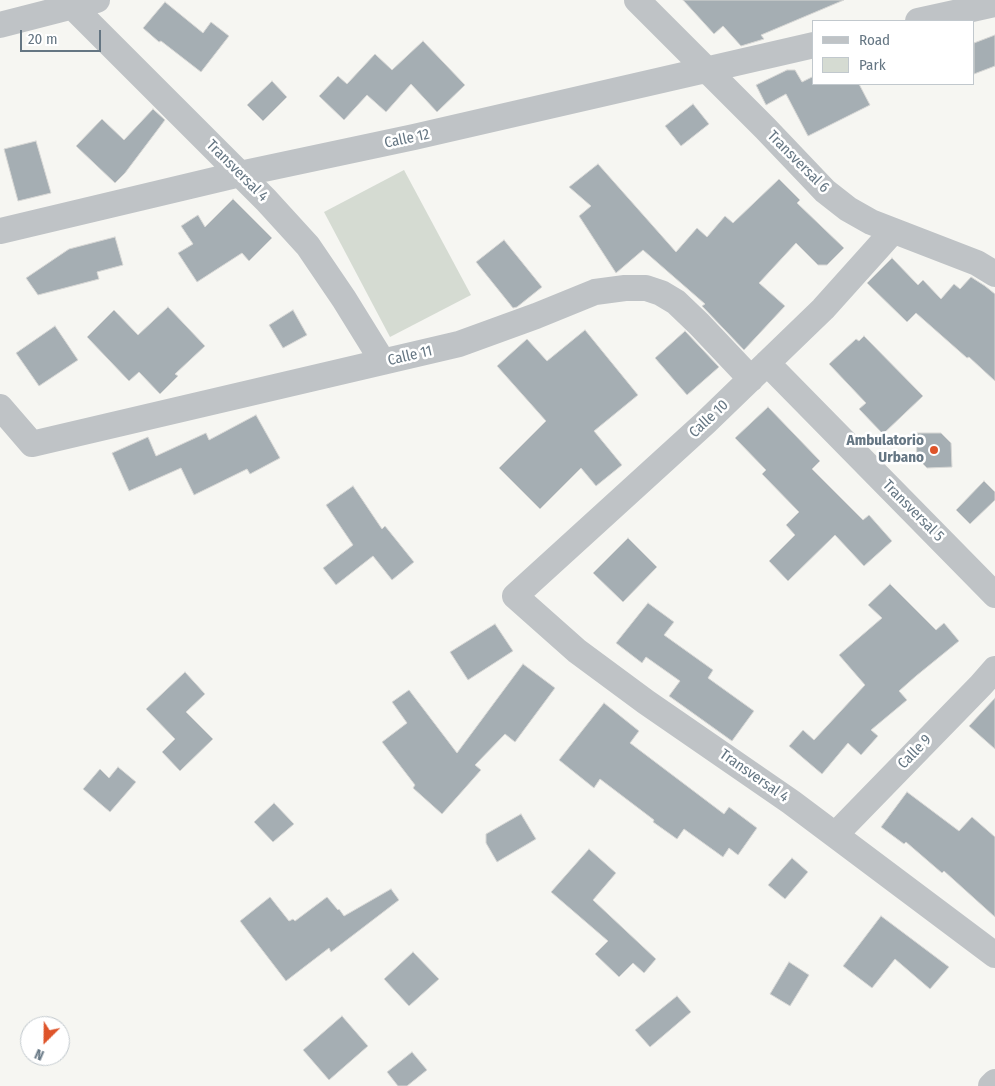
<!DOCTYPE html>
<html>
<head>
<meta charset="utf-8">
<style>
	body { margin:0 }
	#map { position:relative; width:995px; height:1086px; overflow:hidden; background:#f6f6f2; font-family:"Fira Sans Condensed",sans-serif }
	canvas { display:block }
	.legend { position:absolute; left:812px; top:20px; width:162px; height:65px; box-sizing:border-box; background:#fff; border:1px solid #c1c8cd; margin:0; padding:6px 9px; list-style:none; font-size:15px; color:#657683 }
	.legend li { display:flex; align-items:center; gap:10px; height:25px }
	.legend b { width:25px; border:1px solid #c1c8cd }
	.north { position:absolute; left:20px; top:1016px; width:50px; height:50px; box-sizing:border-box; background:#fff; border:1px solid #c1c8cd; border-radius:50%; rotate:203deg; font-size:14px; font-weight:700; line-height:20px; text-align:center; color:#657683 }
	.north::after { content:''; display:block; margin:auto; width:18px; height:22px; background:#de542a; clip-path:polygon(50% 0,100% 100%,50% 72%,0 100%) }
	.scale { position:absolute; left:20px; top:30px; width:81px; height:22px; box-sizing:border-box; border:2px solid #657683; border-top:0; padding-left:6px; font-size:15px; line-height:18px; white-space:nowrap; color:#657683; -webkit-text-stroke:4px #fff; paint-order:stroke }
</style>
</head>
<body>
<div id="map">
<canvas width="995" height="1086"></canvas>
<ul class="legend">
<li><b style="height:6px;background:#bfc3c6"></b>Road</li>
<li><b style="height:14px;background:#d5dbd2"></b>Park</li>
</ul>
<div class="north">N</div>
<div class="scale">20 m</div>
</div>
<script>
const context = document.querySelector('canvas').getContext('2d');
context.lineJoin = 'round';
function paint(path, color) { context.fillStyle = color; context.fill(path, 'evenodd'); }
const toPath = rows => new Path2D(rows.map(r => 'M' + r).join(''));
function stroke(path, color, width, dash) { context.strokeStyle = color; context.lineWidth = width; context.lineCap = dash ? 'butt' : 'round'; context.setLineDash(dash || []); context.stroke(path); }
function label(font, color, halo, rows, align = 'center') {
  context.font = font + ' "Fira Sans Condensed",sans-serif'; context.lineWidth = 5; context.setLineDash([]); context.textBaseline = 'middle'; context.strokeStyle = halo; context.fillStyle = color; for (const [text, x, y, turn = 0] of rows) {
    context.save(); context.translate(x, y); context.rotate((+turn || 0) * Math.PI / 180); context.textAlign = isNaN(turn) ? turn : align; if (halo) context.strokeText(text, 0, 0); context.fillText(text, 0, 0); context.restore();
  }
}
paint(toPath([
	[404,170,471,295,390,337,324,212]
]), '#d5dbd2');
const building = toPath([
	[683,0,844,0,761,35,764,39,741,46,723,26,714,34,683,0],
	[165,2,203,33,211,22,229,36,201,72,161,41,159,42,143,28,165,2],
	[995,35,995,66,974,74,974,43,995,35],
	[423,41,465,85,437,112,411,84,386,112,367,95,344,120,319,96,338,76,347,84,375,54,392,70,423,41],
	[787,70,795,70,802,82,814,76,814,84,859,84,870,105,808,136,786,94,766,105,756,85,787,70],
	[272,81,287,97,263,121,247,105,272,81],
	[693,104,709,124,681,146,665,126,693,104],
	[153,109,165,120,125,173,115,183,76,146,102,119,124,140,153,109],
	[36,141,51,193,18,201,4,149,36,141],
	[598,164,676,252,697,228,707,237,725,216,733,223,779,179,800,200,797,203,844,248,827,265,818,265,796,243,759,283,785,306,744,350,702,306,705,304,643,250,616,273,579,216,591,206,569,187,598,164],
	[233,199,272,238,249,261,242,253,197,282,178,253,193,244,181,226,198,215,205,227,233,199],
	[115,237,123,265,97,272,99,279,38,295,26,278,69,249,115,237],
	[504,240,542,287,517,307,513,308,476,262,504,240],
	[892,258,918,285,923,280,941,299,954,284,960,289,971,277,985,286,995,294,995,381,969,357,967,358,916,313,907,322,867,283,892,258],
	[168,307,205,346,175,374,178,376,160,394,139,372,129,381,87,337,114,310,138,335,168,307],
	[293,310,307,335,283,348,269,325,293,310],
	[55,326,78,360,39,386,16,353,55,326],
	[585,330,638,395,594,431,622,465,596,486,581,468,540,509,499,468,546,421,497,366,527,339,547,361,585,330],
	[685,331,719,367,687,395,655,358,685,331],
	[864,336,923,396,883,434,859,409,866,403,829,364,856,339,859,341,864,336],
	[768,407,820,461,812,469,863,520,869,515,892,541,864,566,835,535,788,581,769,561,795,535,786,525,799,512,762,474,766,470,735,438,768,407],
	[256,415,280,458,250,474,247,469,194,495,181,468,129,491,112,453,148,437,156,456,206,433,209,440,256,415],
	[916,433,941,433,951,443,952,467,927,468,917,458,916,433],
	[984,481,995,492,995,500,970,524,956,510,984,481],
	[353,486,382,529,385,526,414,562,392,580,373,556,336,585,323,568,353,545,326,505,353,486],
	[628,538,657,567,623,602,593,573,628,538],
	[890,584,936,630,944,623,959,641,916,676,899,691,907,700,871,730,878,736,861,755,848,743,822,774,789,746,803,730,814,740,865,685,839,655,882,618,868,605,890,584],
	[648,603,674,622,664,635,713,670,708,678,754,711,732,741,669,696,680,681,646,657,642,663,616,643,648,603],
	[495,624,513,651,468,680,450,652,495,624],
	[523,664,555,688,515,742,505,734,475,765,481,770,442,814,413,788,415,785,382,742,407,723,392,702,409,690,457,753,523,664],
	[185,672,205,694,186,712,213,739,180,771,162,752,175,739,146,709,185,672],
	[995,698,995,749,969,726,995,698],
	[604,703,639,731,630,743,724,814,729,807,757,828,738,855,729,848,723,857,684,829,677,839,653,822,654,820,600,779,594,788,559,760,604,703],
	[118,767,136,782,110,812,83,789,100,769,109,778,118,767],
	[907,792,959,831,972,817,995,837,995,917,944,871,942,873,906,842,904,844,881,827,907,792],
	[274,803,294,824,273,842,254,822,274,803],
	[521,814,536,839,497,862,486,843,486,834,521,814],
	[589,849,616,873,593,900,656,959,644,973,633,963,619,977,595,954,608,941,551,892,589,849],
	[792,858,808,872,785,899,768,885,792,858],
	[391,889,399,900,331,952,329,948,286,981,240,921,270,897,289,921,293,919,295,921,327,897,338,910,339,909,344,916,391,889],
	[881,916,949,967,930,989,895,959,872,988,843,966,881,916],
	[413,952,439,979,409,1006,384,979,413,952],
	[789,962,809,975,790,1006,770,994,789,962],
	[677,996,691,1012,650,1047,635,1030,677,996],
	[342,1016,368,1046,329,1080,303,1050,342,1016],
	[412,1052,427,1070,407,1086,398,1086,387,1072,412,1052]
]);
paint(building, '#a5aeb3');
stroke(building, '#d7d7d5', 1);
stroke(toPath([
	[66,0,266,200,308,246,344,299,383,362],
	[637,0,765,128,825,191,848,209,871,222,977,263,995,274],
	[918,21,995,4],
	[0,25,97,0],
	[0,231,240,174,414,137,814,45],
	[893,231,823,309,705,423,515,596,577,651,646,702,791,802,995,955],
	[767,363,995,595],
	[0,407,32,444,459,344,536,316,595,292,625,288,646,288,661,293,676,302,699,324,751,379],
	[835,835,981,685,995,669],
	[991,1086,995,1082]
]), '#bfc3c6', 26);
for (const [x, y, r, color] of [
	[934,450,5,"#de542a"]
]) { const dot = new Path2D(); dot.arc(x, y, r, 0, 2 * Math.PI); context.fillStyle = color; context.fill(dot); stroke(dot, '#fff', 2); }
label('15px', '#657683', '#fff', [
	["Calle 12",407,139,-12],
	["Transversal 6",798,162,45],
	["Transversal 4",237,171,45],
	["Calle 11",410,356,-13],
	["Calle 10",709,419,-43],
	["Transversal 5",913,511,45],
	["Calle 9",915,752,-46],
	["Transversal 4",754,776,35]
]);
label('bold 15px', '#657683', '#fff', [
	["Ambulatorio",924,441],
	["Urbano",924,458]
], 'right');
</script>
</body>
</html>
